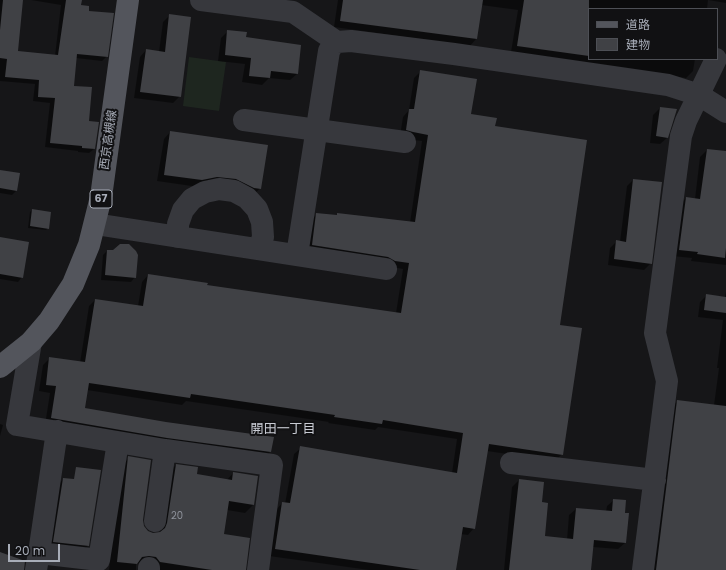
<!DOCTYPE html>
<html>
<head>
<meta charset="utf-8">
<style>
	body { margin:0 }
	#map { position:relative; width:726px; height:570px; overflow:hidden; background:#161618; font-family:Poppins,"Noto Sans JP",sans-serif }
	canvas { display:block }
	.legend { position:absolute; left:588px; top:8px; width:130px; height:52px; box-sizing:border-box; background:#111113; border:1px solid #4d4f55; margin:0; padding:5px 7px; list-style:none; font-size:12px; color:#a8adb8 }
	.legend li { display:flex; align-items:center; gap:8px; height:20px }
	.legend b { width:20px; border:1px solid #4d4f55 }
	.scale { position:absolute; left:8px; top:544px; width:52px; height:18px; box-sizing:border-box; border:2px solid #a8adb8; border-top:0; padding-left:5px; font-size:12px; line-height:14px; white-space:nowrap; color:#a8adb8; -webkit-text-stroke:3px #111113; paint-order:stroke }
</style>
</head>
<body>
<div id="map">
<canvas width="726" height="570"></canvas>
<ul class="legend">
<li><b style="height:5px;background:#53555c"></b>道路</li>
<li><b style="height:11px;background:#404145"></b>建物</li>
</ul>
<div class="scale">20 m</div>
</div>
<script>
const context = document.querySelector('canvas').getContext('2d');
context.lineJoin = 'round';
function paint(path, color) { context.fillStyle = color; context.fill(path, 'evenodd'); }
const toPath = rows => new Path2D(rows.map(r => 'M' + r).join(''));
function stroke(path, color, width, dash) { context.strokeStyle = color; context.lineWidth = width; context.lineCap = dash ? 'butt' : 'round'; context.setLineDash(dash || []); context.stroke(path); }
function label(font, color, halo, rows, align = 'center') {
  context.font = font + ' Poppins,"Noto Sans JP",sans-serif'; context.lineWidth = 4; context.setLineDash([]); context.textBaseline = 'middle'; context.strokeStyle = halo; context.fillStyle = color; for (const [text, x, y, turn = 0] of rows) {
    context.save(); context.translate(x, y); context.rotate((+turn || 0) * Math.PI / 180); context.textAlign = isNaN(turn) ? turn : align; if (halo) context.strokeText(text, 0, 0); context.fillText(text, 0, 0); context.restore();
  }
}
paint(toPath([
	[189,57,226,62,219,111,183,106]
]), '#1e261f');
paint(toPath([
	[0,0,22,0,17,52,55,56,61,5,31,0,81,0,80,6,88,12,107,56,102,61,76,58,73,87,88,121,94,149,89,153,78,152,78,151,45,147,50,103,33,101,35,84,0,81],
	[338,0,726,0,726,3,708,0,707,9,589,9,589,59,695,59,693,71,686,78,511,52,518,10,481,5,476,39,470,46,334,27],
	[170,15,180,96,173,103,134,98,140,57,146,50,159,52,163,22],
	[228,31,245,38,297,74,290,80,269,78,262,85,242,82,245,64,218,61,221,38],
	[421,71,470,115,494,127,559,326,562,454,555,461,487,451,474,528,468,535,460,534,455,570,369,570,269,556,276,510,282,503,285,504,294,454,301,448,452,473,457,439,378,427,375,430,328,423,329,422,186,401,182,405,87,390,84,408,270,452,264,459,45,425,50,393,39,391,43,365,50,358,80,363,89,306,95,300,138,306,142,282,148,275,206,286,396,313,403,269,305,251,310,221,317,214,336,216,338,214,410,223,422,141,406,139,400,136,403,117,409,110,414,78],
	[660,108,667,138,660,144,650,143,653,115],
	[170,132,260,188,254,195,157,181,164,139],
	[707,150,726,152,726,265,691,261,692,258,672,256,679,205,686,198,695,199,700,157],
	[0,171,16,191,12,195,0,193],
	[633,180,651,263,644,270,608,265,610,248,617,241,620,242,627,186],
	[32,210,48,228,46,230,28,228,30,212],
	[0,238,22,277,18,282,0,279],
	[129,245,133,248,137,255,135,277,131,282,101,280,103,255,107,251,113,251],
	[726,292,726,570,650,570,671,407,678,401,714,405,719,368,717,368,723,320,698,317,700,302,707,295,725,297],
	[0,424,3,425,0,436],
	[129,458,143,526,147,532,153,534,159,534,160,532,168,473,176,465,196,475,227,480,233,473,257,477,253,505,245,513,227,510,223,534,245,570,152,570,141,563,136,564,136,570,109,570,121,466],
	[63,479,88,546,83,550,49,546,59,484],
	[519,480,541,503,544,537,567,540,569,515,576,509,606,512,607,506,614,500,625,543,618,549,593,547,590,570,504,570,512,487]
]), '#0007');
paint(toPath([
	[3,0,23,0,18,51,58,55,66,0,82,0,81,5,89,6,89,11,114,13,108,57,77,54,74,86,92,87,89,121,99,122,95,149,82,148,82,146,50,143,55,98,38,97,39,80,5,77,7,59,0,58,0,30],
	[343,0,483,0,477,39,340,21],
	[524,0,589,0,589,56,517,46],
	[169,14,191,17,181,97,140,92,146,49,165,52],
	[227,30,247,32,246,37,301,45,298,74,271,71,270,78,249,76,251,58,225,55],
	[420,70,477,79,471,114,497,118,495,126,587,140,560,325,582,328,563,455,489,444,475,529,463,527,456,570,420,570,275,549,282,502,290,503,300,446,457,473,463,433,383,420,382,424,334,417,335,415,191,394,190,398,89,383,85,408,166,422,274,437,271,452,167,438,51,418,56,386,46,385,49,357,85,362,95,299,143,306,148,274,208,283,207,285,401,313,409,263,395,261,388,257,312,245,316,213,337,215,337,213,415,222,428,135,413,132,406,130,409,109,414,109],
	[660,107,677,109,668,138,656,136],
	[170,131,268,145,261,189,254,188,236,179,217,177,202,180,164,175],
	[707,149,726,151,726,248,725,258,697,254,698,252,679,250,686,197,700,199],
	[0,170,20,173,17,191,0,188],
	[633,179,662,182,652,264,614,259,616,240,626,242],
	[32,209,51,212,49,229,30,226],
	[0,237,29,242,23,278,0,274],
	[120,244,129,244,136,251,138,255,136,278,105,275,107,250,113,250],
	[706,294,726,297,726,313,704,310],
	[677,400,726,406,726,570,656,570],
	[128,456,151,460,143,520,144,526,148,531,153,533,160,532,165,528,167,523,176,464,198,467,197,474,232,480,233,472,258,476,254,505,229,501,224,534,250,538,246,570,212,570,160,562,156,557,149,556,142,557,137,564,117,562],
	[76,467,101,470,89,546,53,542,63,478,74,479],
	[519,479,544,482,542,502,548,503,545,536,573,539,576,508,612,511,613,499,626,500,625,513,629,513,626,543,594,540,591,570,509,570],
	[0,552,25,561,24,570,0,570]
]), '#404145');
stroke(toPath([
	[201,0,293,12,337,42,332,46,329,51,297,255],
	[337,42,351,41,454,54,668,85,699,95,726,112],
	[244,120,405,142],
	[95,224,386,269],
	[178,237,178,224,183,210,192,199,205,192,219,189,234,191,247,198,257,209,262,222,263,237,259,249],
	[31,342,17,425,165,450,272,465,258,570],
	[511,463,655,480],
	[155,521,165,450],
	[39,553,57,431],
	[36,570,39,553,99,560,118,442],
	[149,570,149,568],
	[643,570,667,381,655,333,681,136,686,121,716,59]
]), '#37383d', 22);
stroke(toPath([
	[0,367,31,342,49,321,73,284,89,245,101,197,128,0]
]), '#53555c', 22);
label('10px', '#8e929b', null, [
	["20",177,516]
]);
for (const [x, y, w] of [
	[101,199,22]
]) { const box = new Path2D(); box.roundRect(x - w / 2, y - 9, w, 18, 3); context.fillStyle = '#111113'; context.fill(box); stroke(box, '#a8adb8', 1); }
label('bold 11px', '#a8adb8', null, [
	["67",101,199]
]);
label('12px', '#a8adb8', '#111113', [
	["西京高槻線",109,140,-82]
]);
label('13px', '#c9ccd4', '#111113', [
	["開田一丁目",283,430]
]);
</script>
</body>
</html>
